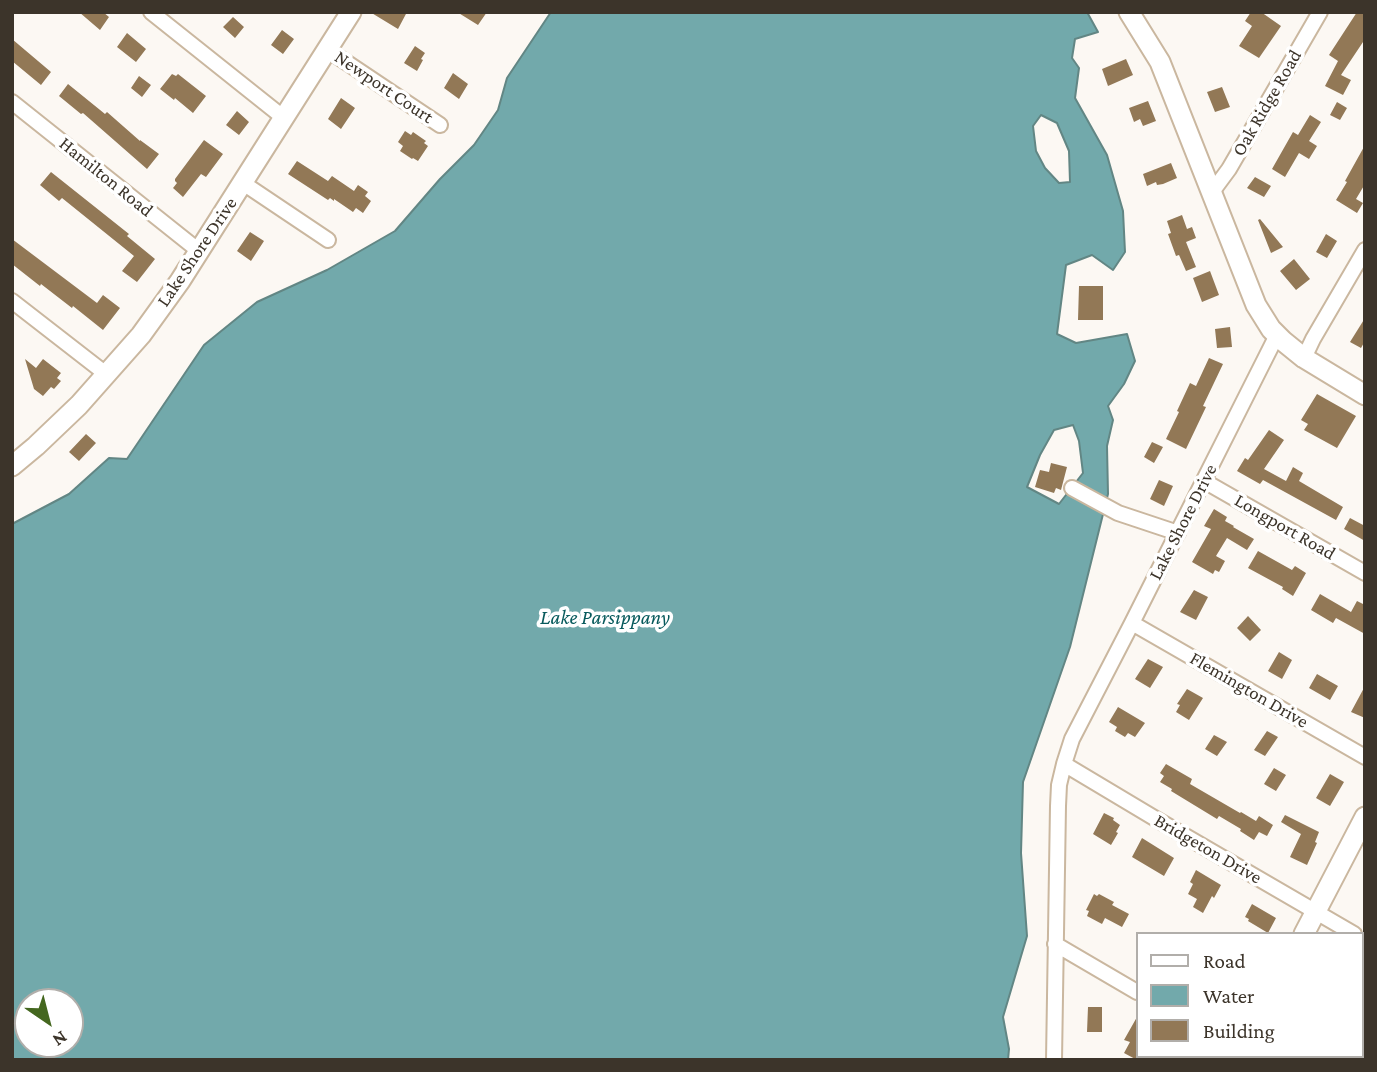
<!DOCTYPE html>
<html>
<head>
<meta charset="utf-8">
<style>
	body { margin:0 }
	#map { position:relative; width:1377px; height:1072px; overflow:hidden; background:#fcf8f3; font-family:"Crimson Pro",serif }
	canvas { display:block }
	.frame { position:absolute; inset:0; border:14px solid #3c342a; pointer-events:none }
	.legend { position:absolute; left:1136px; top:932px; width:228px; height:126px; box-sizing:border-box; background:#fff; border:2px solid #b1aeaa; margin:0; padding:9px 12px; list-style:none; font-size:21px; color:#3c342a }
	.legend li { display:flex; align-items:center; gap:14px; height:35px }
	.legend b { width:35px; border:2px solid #b1aeaa }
	.north { position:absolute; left:14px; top:988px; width:70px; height:70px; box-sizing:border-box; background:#fff; border:2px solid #b1aeaa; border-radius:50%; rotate:145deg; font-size:19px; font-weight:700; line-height:28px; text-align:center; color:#3c342a }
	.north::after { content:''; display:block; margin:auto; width:24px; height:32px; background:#44671f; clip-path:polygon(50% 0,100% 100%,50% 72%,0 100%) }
</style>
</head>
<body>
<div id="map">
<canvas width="1377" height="1072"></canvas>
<div class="frame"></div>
<ul class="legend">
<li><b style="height:9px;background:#fff"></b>Road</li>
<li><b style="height:19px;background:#72a9ab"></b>Water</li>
<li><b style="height:19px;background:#927856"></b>Building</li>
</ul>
<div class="north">N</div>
</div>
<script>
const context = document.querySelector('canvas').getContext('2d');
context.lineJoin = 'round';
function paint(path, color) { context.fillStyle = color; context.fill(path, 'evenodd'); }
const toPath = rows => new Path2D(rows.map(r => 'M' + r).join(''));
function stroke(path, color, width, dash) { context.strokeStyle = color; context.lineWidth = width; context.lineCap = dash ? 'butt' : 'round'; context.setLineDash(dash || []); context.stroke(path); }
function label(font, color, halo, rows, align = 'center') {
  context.font = font + ' "Crimson Pro",serif'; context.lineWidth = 7; context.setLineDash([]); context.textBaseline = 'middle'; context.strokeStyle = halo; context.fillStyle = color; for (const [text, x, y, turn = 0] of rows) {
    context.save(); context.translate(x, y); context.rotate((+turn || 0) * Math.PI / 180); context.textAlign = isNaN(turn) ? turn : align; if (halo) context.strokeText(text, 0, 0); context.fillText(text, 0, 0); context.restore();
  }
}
const water = toPath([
	[551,12,1087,12,1098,32,1075,39,1072,58,1079,68,1075,98,1107,155,1123,211,1125,252,1113,270,1092,255,1066,265,1057,334,1076,343,1127,334,1135,361,1124,384,1108,406,1113,420,1107,446,1108,494,1070,647,1023,782,1021,853,1027,936,1003,1017,1009,1049,1008,1060,12,1060,12,524,69,494,109,458,127,459,204,345,257,302,327,270,395,231,440,179,474,145,498,110,507,78,551,12],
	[1041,115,1057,123,1069,151,1070,182,1059,183,1045,168,1036,151,1033,126,1041,115],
	[1073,425,1079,441,1083,473,1059,504,1027,487,1040,455,1054,430,1073,425],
	[28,1002,70,1002,70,1044,28,1044,28,1002]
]);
paint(water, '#72a9ab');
stroke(water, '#628684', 2);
paint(toPath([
	[79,12,103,12,109,17,100,30],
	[370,12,407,12,398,29],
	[457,12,487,12,478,25],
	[1251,12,1261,12,1281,26,1259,58,1239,46,1252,26,1245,21],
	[1357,12,1365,12,1365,39,1341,75,1351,80,1343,95,1325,86,1338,61,1329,55],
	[233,17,244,27,235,38,223,27],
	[282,30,294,39,283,54,271,45],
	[127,33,146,49,136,62,117,47],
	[12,39,51,72,41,85,12,61],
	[415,46,425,53,421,59,423,60,417,71,404,63],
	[1126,59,1133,75,1108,86,1102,69],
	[453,73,468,84,459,99,444,88],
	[172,74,176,76,178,74,206,96,193,113,175,98,174,100,160,89],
	[139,76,151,85,142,97,131,88],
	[68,84,105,114,107,112,140,141,140,140,159,154,147,169,83,113,81,114,59,96],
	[1222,87,1230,107,1215,112,1207,92],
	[341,98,355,108,341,129,328,119],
	[1148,101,1156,121,1143,126,1140,119,1134,122,1129,108],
	[1337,102,1347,108,1340,120,1330,115],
	[237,111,249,122,239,135,226,125],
	[1310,115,1321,122,1309,141,1317,146,1309,159,1299,153,1285,177,1272,169,1293,132,1298,135],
	[405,131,411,135,413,132,426,141,424,143,428,146,418,161,413,158,412,159,400,151,403,146,398,142],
	[204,140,223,154,206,177,201,174,183,197,173,188,177,183,175,181,175,179],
	[1365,145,1365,184,1356,199,1363,203,1357,213,1336,200,1347,182,1345,181],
	[297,161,328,181,332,176,354,191,358,185,368,192,365,196,371,201,363,213,356,208,353,212,334,199,334,201,330,198,328,200,288,174],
	[1171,163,1177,178,1163,184,1157,185,1156,182,1147,186,1143,174],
	[51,172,129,234,127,236,155,259,137,282,122,271,134,256,62,198,59,201,40,185],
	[1255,177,1271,186,1264,197,1247,188],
	[1182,215,1187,229,1192,227,1196,238,1186,242,1196,267,1186,271,1179,255,1176,256,1168,234,1171,233,1167,221],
	[1260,219,1283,247,1271,253,1258,220],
	[250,232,264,241,251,261,237,251],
	[1326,234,1337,241,1327,258,1316,252],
	[12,239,97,303,103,295,120,308,103,330,73,306,72,308,41,284,40,286,12,264],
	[1294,259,1310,279,1296,290,1280,271],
	[1210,271,1219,295,1202,302,1193,278],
	[1079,286,1103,286,1103,320,1078,320],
	[1365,318,1365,341,1361,348,1350,342],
	[1230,327,1232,347,1217,348,1215,329],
	[1209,358,1223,364,1203,406,1206,407,1186,449,1166,439,1179,412,1177,411,1190,383,1196,386],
	[25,359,36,368,43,359,61,373,57,378,61,381,54,389,51,387,43,396,34,389],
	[1317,394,1356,416,1337,448,1304,430,1308,424,1301,420],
	[1269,430,1284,440,1264,469,1286,481,1293,467,1303,473,1299,481,1343,507,1336,520,1263,480,1260,484,1237,471,1245,458,1248,460],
	[86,434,96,443,79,461,69,452],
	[1152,442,1163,447,1154,463,1144,457],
	[1051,463,1067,467,1061,490,1056,488,1054,493,1035,487,1040,470,1049,472],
	[1159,480,1173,486,1164,506,1150,499],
	[1214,509,1227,517,1225,521,1234,526,1233,527,1254,539,1247,550,1227,538,1216,556,1225,561,1219,572,1215,570,1213,574,1192,562,1211,529,1204,526],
	[1350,518,1365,526,1365,541,1344,529],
	[1258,551,1292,570,1295,566,1306,573,1293,596,1282,589,1283,587,1248,568],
	[1194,590,1208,597,1196,620,1180,612],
	[1320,594,1351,612,1357,601,1365,605,1365,634,1336,618,1333,623,1311,610],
	[1248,616,1261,630,1250,641,1237,628],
	[1279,652,1292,660,1282,679,1268,671],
	[1148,659,1163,667,1150,688,1135,679],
	[1317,674,1338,686,1330,700,1309,688],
	[1365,686,1365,718,1351,712],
	[1187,689,1203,698,1189,720,1176,712,1180,705,1177,704],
	[1118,707,1145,723,1135,737,1128,733,1125,737,1115,731,1117,727,1109,722],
	[1267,731,1278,737,1265,756,1254,750],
	[1214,735,1227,742,1217,756,1205,749],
	[1166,764,1192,779,1190,784,1240,813,1241,812,1256,821,1259,816,1273,825,1267,836,1259,832,1254,840,1240,831,1241,829,1219,816,1217,819,1171,791,1172,789,1160,782,1164,776,1160,773],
	[1274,768,1286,775,1276,791,1264,784],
	[1330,774,1344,782,1330,806,1316,798],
	[1104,813,1114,818,1113,820,1120,825,1116,832,1118,833,1111,845,1093,834],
	[1285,815,1319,832,1315,842,1317,843,1307,865,1290,857,1301,834,1281,822],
	[1142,838,1174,858,1164,876,1132,857],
	[1196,870,1221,885,1214,898,1212,896,1203,913,1193,907,1197,899,1188,894,1193,884,1190,882],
	[1094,894,1097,896,1099,894,1114,902,1112,905,1129,914,1122,927,1105,918,1102,924,1087,916,1089,911,1086,910],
	[1252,904,1276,918,1268,933,1248,921,1249,919,1245,917],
	[1088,1007,1102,1007,1102,1032,1087,1032],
	[1137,1017,1137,1060,1124,1053,1130,1042,1124,1040]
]), '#927856');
const street = toPath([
	[151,12,284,118],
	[328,50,440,125],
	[12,102,199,251],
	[243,183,328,240],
	[1212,192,1229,169,1320,12],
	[12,301,106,374],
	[1304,358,1313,339,1365,250],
	[1204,481,1365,573],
	[1072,488,1118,513,1178,533],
	[1132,623,1365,757],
	[1064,764,1156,819,1354,934],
	[1055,944,1137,992],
	[1250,1056,1256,1060],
	[1054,1060,1058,806,1059,785,1064,764,1072,739,1132,623,1277,335]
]);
const secondary = toPath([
	[1129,12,1160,62,1256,305,1271,329,1283,341,1304,358,1365,395],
	[12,466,36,446,79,405,141,335,180,281,351,12],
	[1304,934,1365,817],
	[1236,1060,1238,1056]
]);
stroke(street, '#cab79f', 18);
stroke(secondary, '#cab79f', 23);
stroke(street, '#fff', 14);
stroke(secondary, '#fff', 19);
label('19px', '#3c342a', '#fff', [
	["Newport Court",384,87,34],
	["Oak Ridge Road",1267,103,-60],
	["Hamilton Road",106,177,39],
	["Lake Shore Drive",197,252,-56],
	["Lake Shore Drive",1183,522,-63],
	["Longport Road",1285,527,30],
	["Flemington Drive",1249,690,30],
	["Bridgeton Drive",1208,849,30]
]);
label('italic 21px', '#075a5c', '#fff', [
	["Lake Parsippany",605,618]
]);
</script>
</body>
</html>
